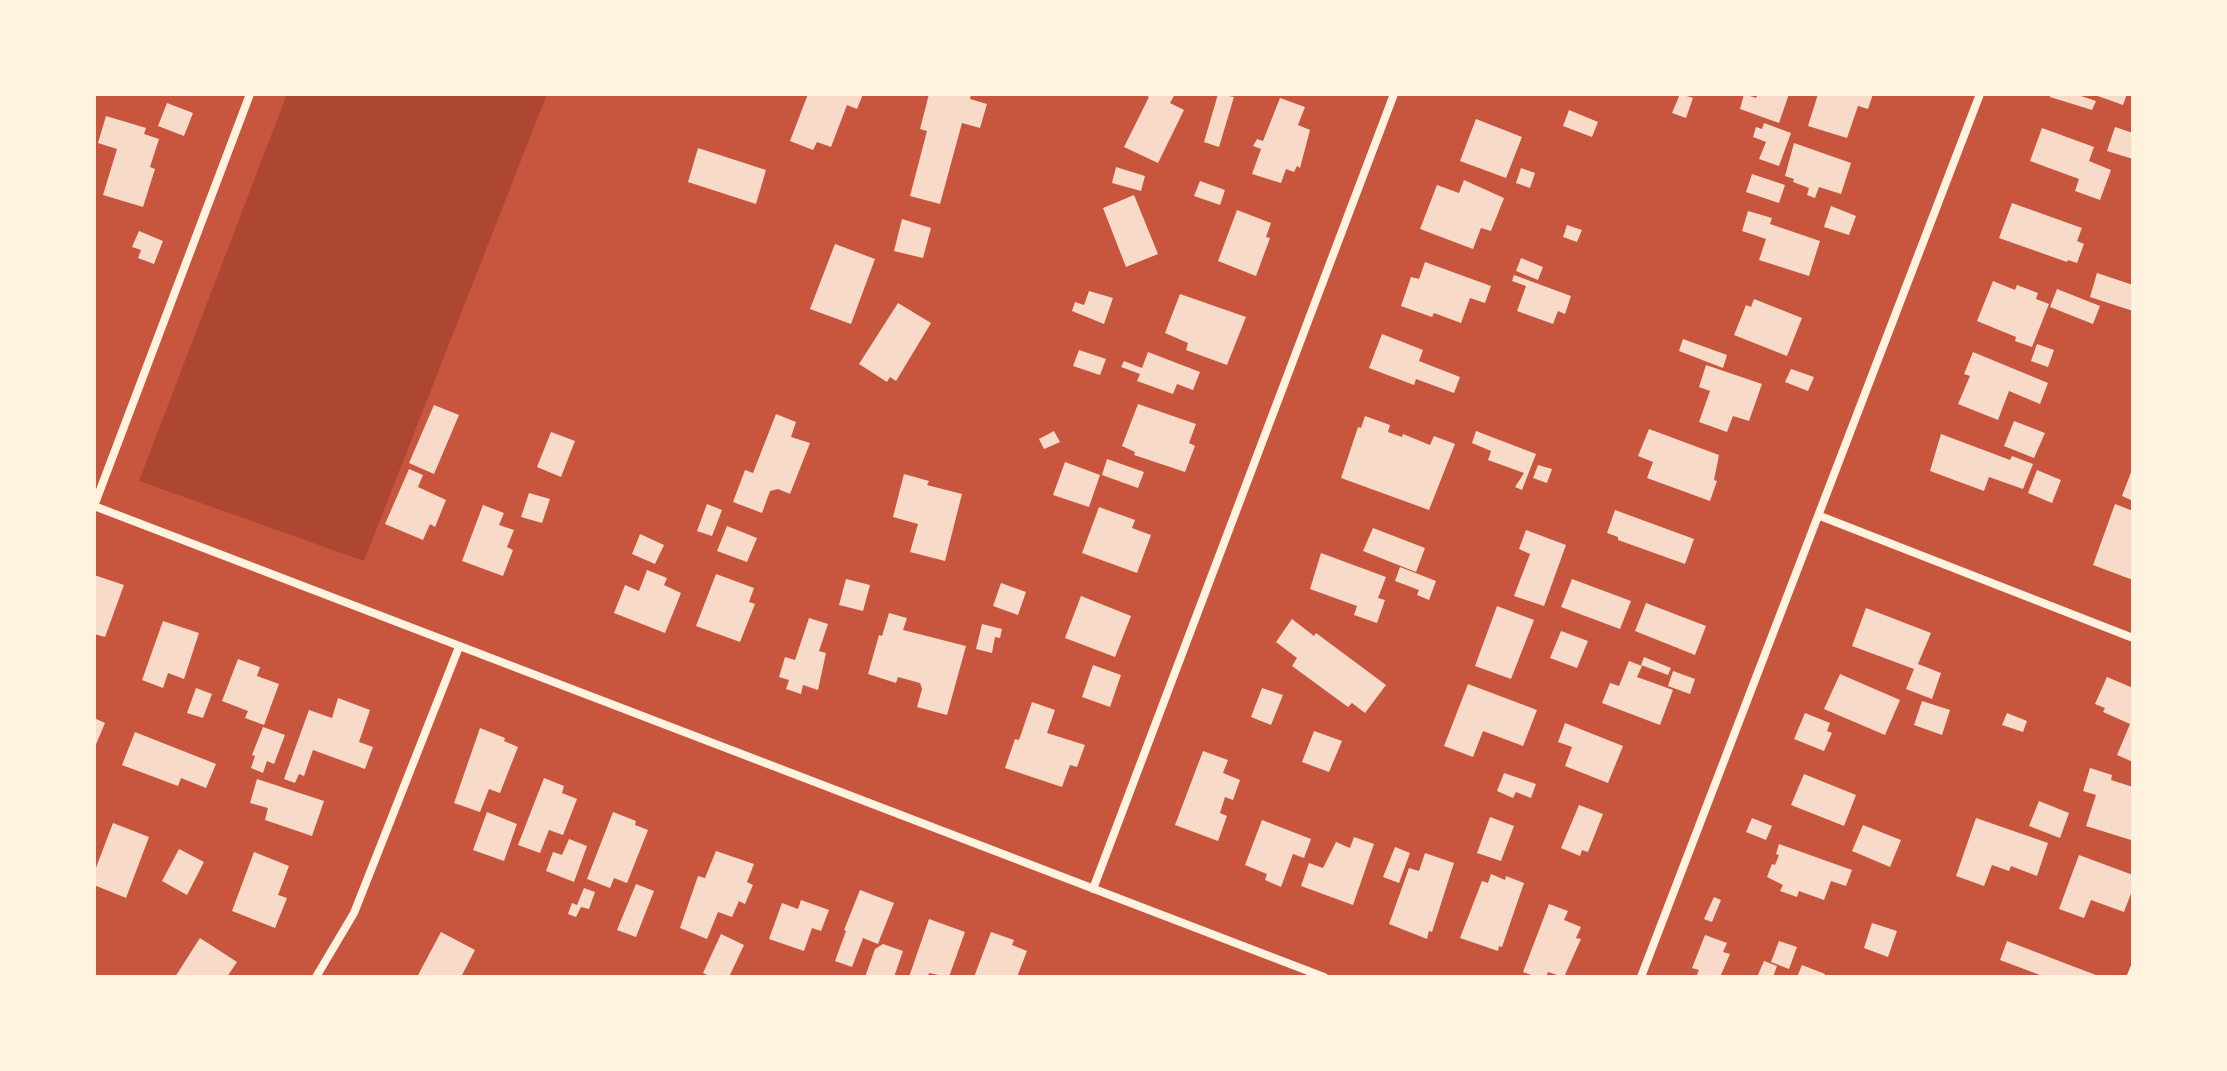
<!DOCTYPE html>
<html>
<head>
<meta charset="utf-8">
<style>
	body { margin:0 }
	#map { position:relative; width:2227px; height:1071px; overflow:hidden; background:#c8553d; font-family:Mulish,sans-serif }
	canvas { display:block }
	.frame { position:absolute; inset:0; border:96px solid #fff3e0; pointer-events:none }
</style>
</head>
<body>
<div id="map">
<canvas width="2227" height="1071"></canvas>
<div class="frame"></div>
</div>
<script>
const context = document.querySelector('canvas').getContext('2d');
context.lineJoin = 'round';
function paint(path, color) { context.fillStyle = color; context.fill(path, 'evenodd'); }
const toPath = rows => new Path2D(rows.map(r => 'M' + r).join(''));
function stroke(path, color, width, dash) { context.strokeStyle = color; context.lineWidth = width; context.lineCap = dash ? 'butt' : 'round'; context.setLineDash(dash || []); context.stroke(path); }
paint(toPath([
	[287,94,547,94,364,561,139,481]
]), '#ae4732');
paint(toPath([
	[808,94,863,94,857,109,847,105,831,147,817,142,813,150,790,141],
	[929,94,971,94,970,99,987,104,980,128,962,123,940,204,910,196,927,131,920,129],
	[1143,94,1175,94,1170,103,1184,110,1158,163,1124,147,1149,97],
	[1218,94,1234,97,1219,147,1204,142],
	[1680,94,1693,98,1686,118,1672,113],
	[1744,94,1756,98,1758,94,1789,94,1779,123,1740,109],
	[1818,94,1873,94,1868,109,1858,106,1847,138,1808,126],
	[2050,94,2075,94,2096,101,2092,110,2050,97],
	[2092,94,2127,94,2123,105],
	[1280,98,1305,107,1298,125,1310,130,1300,168,1297,166,1294,172,1286,169,1281,183,1252,174,1261,149,1253,146,1257,139,1263,141],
	[167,103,193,113,184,136,158,126],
	[1569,110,1598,122,1592,137,1563,126],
	[106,116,146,128,144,134,159,139,150,167,155,169,143,207,103,195,117,149,98,143],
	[1476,119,1522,137,1506,178,1460,161],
	[1764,123,1791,133,1779,166,1759,159,1766,142,1753,137,1756,127,1762,129],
	[2115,127,2133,133,2133,159,2107,151],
	[2042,128,2094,147,2089,161,2111,170,2100,200,2075,191,2079,179,2030,161],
	[1794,143,1851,163,1841,194,1819,187,1815,198,1807,195,1809,188,1793,182,1794,179,1785,176],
	[698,148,766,170,756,204,688,182],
	[1116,167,1145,176,1141,191,1112,183],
	[1521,168,1535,173,1530,188,1516,183],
	[1752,174,1785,185,1779,203,1746,192],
	[1464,180,1504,198,1491,231,1481,228,1473,249,1420,229,1437,185,1459,193],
	[1200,181,1225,190,1220,205,1194,196],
	[1134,195,1158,254,1126,267,1103,208],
	[2012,203,2082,228,2077,241,2084,244,2077,263,2068,260,2067,262,1999,238],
	[1831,206,1856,216,1849,235,1824,227],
	[1237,210,1271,223,1266,237,1270,238,1256,276,1218,261],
	[1748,211,1772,218,1770,224,1820,241,1809,276,1759,260,1766,239,1742,231],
	[902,219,931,228,923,258,894,251],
	[1567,225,1582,230,1577,242,1563,237],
	[139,231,163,241,154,264,138,258,141,250,132,247],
	[835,244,875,259,851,324,810,309],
	[1521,258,1543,267,1538,280,1516,271],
	[1425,262,1491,286,1485,303,1470,298,1461,323,1434,313,1432,317,1401,306,1411,277,1419,279],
	[2097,273,2133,285,2133,311,2090,297],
	[1514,275,1571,296,1565,314,1558,311,1553,324,1517,311,1526,286,1512,281],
	[1993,281,2015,290,2017,285,2038,293,2036,299,2049,304,2032,347,2015,341,2016,337,1977,321],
	[2057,289,2100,306,2093,324,2050,307],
	[1089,291,1113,298,1104,324,1072,311,1075,302,1084,305],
	[1180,294,1246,317,1227,365,1186,350,1188,343,1165,333],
	[1754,299,1802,318,1787,356,1734,335,1746,305,1751,307],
	[898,303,931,323,896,381,890,377,887,382,859,364],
	[1382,334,1423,350,1419,361,1460,377,1454,393,1416,379,1414,385,1369,368],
	[1683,339,1727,355,1723,368,1679,351],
	[2037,344,2054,350,2048,367,2031,361],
	[1079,350,1106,359,1100,375,1073,366],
	[1148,352,1200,372,1193,390,1177,384,1173,394,1137,381,1140,374,1121,367,1124,361,1142,368],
	[1973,352,2048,383,2040,404,2009,391,1998,420,1958,404,1970,376,1964,374],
	[1706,365,1762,384,1749,421,1733,416,1727,432,1699,422,1710,391,1699,387],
	[1791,369,1814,377,1808,391,1785,382],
	[1138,404,1196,424,1189,443,1195,446,1185,472,1134,455,1135,452,1122,446],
	[434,405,459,415,434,474,409,463],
	[776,414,796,422,791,437,810,443,790,494,778,489,770,491,762,513,733,502,745,470,753,473],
	[1365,416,1390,425,1388,432,1402,437,1403,434,1430,445,1434,436,1455,444,1429,510,1341,478,1358,427,1361,428],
	[2014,421,2045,433,2034,458,2004,446],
	[1649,429,1719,455,1714,480,1717,481,1710,501,1647,478,1653,462,1638,456],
	[1054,431,1060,442,1044,449,1039,439],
	[1476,431,1536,454,1522,490,1515,487,1524,473,1488,460,1491,451,1472,443],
	[551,432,575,441,561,477,537,467],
	[1941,434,2010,460,2012,456,2033,464,2023,489,1989,477,1984,491,1930,471],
	[1107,459,1144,472,1138,488,1102,475],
	[1065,462,1100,475,1089,507,1053,495],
	[1538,465,1552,469,1547,483,1533,478],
	[2133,467,2133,501,2122,496],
	[409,469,423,475,418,487,446,500,435,527,430,524,423,540,385,524],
	[2037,470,2061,480,2052,503,2028,493],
	[904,474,929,481,927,485,962,494,945,561,910,552,918,524,893,517],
	[529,493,550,499,542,523,521,517],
	[707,504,722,510,712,536,697,531],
	[2115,504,2133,511,2133,580,2093,565],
	[483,505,504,513,499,525,514,530,507,547,513,550,503,576,462,561],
	[1099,507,1135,520,1132,528,1151,535,1137,573,1082,553],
	[1615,510,1694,539,1685,564,1618,540,1618,537,1607,533],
	[727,526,757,538,747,562,717,551],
	[1373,528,1425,548,1416,572,1363,551],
	[1526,530,1566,545,1544,606,1514,596,1530,554,1519,549],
	[640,534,664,545,655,564,632,554],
	[1321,553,1386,577,1378,598,1385,600,1377,623,1354,615,1357,606,1310,589],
	[1400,567,1436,581,1429,600,1417,595,1419,590,1395,581],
	[647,570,667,578,664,585,681,593,665,633,614,613,625,585,639,591],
	[716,574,754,588,749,602,755,604,740,642,696,626],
	[94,575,124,585,105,637,94,634],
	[846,579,870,585,863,611,839,605],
	[1572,579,1631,601,1620,629,1561,607],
	[1001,583,1026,592,1018,615,993,606],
	[1081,596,1131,616,1115,657,1065,638],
	[1646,603,1706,626,1695,655,1635,631],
	[1497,606,1534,620,1511,679,1475,666],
	[1866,608,1931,633,1918,664,1941,673,1932,699,1906,689,1914,669,1852,646],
	[889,613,907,618,903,630,966,646,947,715,917,707,922,689,920,683,898,677,896,683,868,674,879,635,882,636],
	[809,618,828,624,819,651,826,653,818,690,803,685,801,694,786,689,789,680,779,677,785,657,795,660],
	[1292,619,1314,636,1316,633,1386,685,1365,713,1352,703,1348,707,1292,666,1297,658,1276,642],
	[163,621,199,633,184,679,168,673,163,688,142,680],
	[982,624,1002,629,1000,638,995,637,992,653,976,649],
	[1561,631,1588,641,1577,668,1550,658],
	[1644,657,1671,668,1668,675,1641,665],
	[238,659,260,667,257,676,279,684,264,725,245,718,248,711,222,701],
	[1629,661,1642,666,1637,677,1673,690,1660,725,1602,703,1610,683,1619,686],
	[1093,665,1121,675,1110,707,1082,697],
	[1673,671,1695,679,1690,694,1668,686],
	[1840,674,1900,700,1885,735,1824,709],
	[2107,677,2133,688,2133,762,2117,755,2130,724,2103,712,2105,708,2095,704],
	[1468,684,1537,710,1523,746,1483,731,1473,757,1444,746],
	[196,688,212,694,203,718,187,713],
	[1262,688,1283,695,1271,725,1251,717],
	[338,698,370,710,359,742,373,747,365,769,313,750,304,776,299,774,295,783,284,779,309,710,332,718],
	[1922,701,1950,710,1942,735,1914,725],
	[1032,702,1055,710,1047,733,1085,745,1077,767,1070,765,1062,787,1005,768,1015,739,1019,740],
	[1805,713,1830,723,1827,731,1832,733,1824,751,1794,739],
	[2007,713,2027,721,2023,732,2002,725],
	[94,718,105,723,94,749],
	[1565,723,1623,746,1608,783,1565,766,1572,747,1558,742],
	[263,727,285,735,274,764,267,761,263,773,251,768,255,756,252,755],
	[480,728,505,738,504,741,518,747,500,793,489,789,480,812,454,803],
	[1314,731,1342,741,1329,772,1302,762],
	[135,732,216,764,206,788,181,778,178,786,122,765],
	[1203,751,1228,760,1223,773,1240,780,1233,800,1225,797,1220,813,1227,816,1218,841,1175,825],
	[2090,768,2112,775,2111,780,2133,787,2131,840,2086,826,2096,795,2083,791],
	[1504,773,1536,784,1531,798,1516,792,1513,798,1497,791],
	[1804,774,1856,795,1844,826,1791,805],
	[544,778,564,786,562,793,577,799,563,835,549,830,540,853,518,845],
	[257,779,324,801,312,836,265,820,268,808,250,803],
	[2039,801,2069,813,2060,838,2029,826],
	[1579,805,1603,814,1588,852,1582,850,1580,856,1561,848],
	[487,812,517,824,504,861,473,850],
	[613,812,636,821,635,825,648,830,627,883,614,878,610,888,587,879],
	[1490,817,1514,826,1501,861,1477,853],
	[1752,818,1772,826,1766,840,1746,832],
	[1976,818,2048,843,2037,876,2011,866,2009,871,1992,865,1984,886,1956,876],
	[1262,820,1311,839,1304,858,1293,854,1281,887,1265,880,1267,874,1245,865],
	[113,823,149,837,126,898,94,885,94,873],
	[1863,825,1901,840,1890,867,1852,851],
	[1354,837,1374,844,1353,905,1301,886,1309,863,1323,868,1336,842,1350,848],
	[569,839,587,846,574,882,546,871,553,852,562,855],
	[1779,844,1852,870,1846,886,1831,881,1824,900,1799,891,1797,897,1780,891,1783,885,1767,877,1772,864,1775,865,1779,855,1776,854],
	[1395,847,1410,853,1399,883,1383,877],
	[179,849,204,862,187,895,162,881],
	[716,851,754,864,747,882,753,885,745,904,739,901,732,917,718,912,707,939,680,928,698,876,705,878],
	[254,852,289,866,278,895,287,898,275,928,232,911],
	[1425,853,1454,863,1432,932,1429,931,1427,939,1389,924,1409,868,1419,871],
	[2079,855,2133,875,2133,888,2124,912,2091,900,2084,918,2059,909],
	[1491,874,1505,880,1506,876,1524,883,1502,947,1499,946,1498,951,1460,938,1482,881,1488,883],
	[636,884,654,891,636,937,617,930],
	[584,888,595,892,589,909,581,907,576,917,568,914,572,903,577,905],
	[860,890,894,903,878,944,863,938,852,967,835,961,846,931,844,930],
	[1714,897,1721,900,1712,922,1704,919],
	[801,900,829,910,821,931,812,928,804,951,769,939,782,903,798,909],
	[1549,904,1568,911,1564,920,1581,927,1576,938,1581,939,1564,977,1548,972,1546,977,1537,977,1523,972],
	[929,919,965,932,949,977,929,973,928,977,909,977],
	[1872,923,1897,931,1888,957,1864,948],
	[441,932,475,950,461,977,417,977],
	[991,932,1014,940,1012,945,1027,951,1017,977,974,977],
	[721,934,744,945,729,977,712,977,703,973],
	[1705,935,1727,943,1723,952,1730,954,1720,977,1696,977,1699,970,1692,968],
	[200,938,237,962,227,977,175,977],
	[1779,941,1797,947,1789,969,1771,962],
	[2007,941,2101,977,2039,977,2040,975,2000,960],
	[883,944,903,951,894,977,865,977,875,949],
	[1764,961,1777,966,1773,977,1757,977],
	[1802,965,1825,974,1824,977,1797,977]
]), '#f7dbc8');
stroke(toPath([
	[2129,977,2133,967]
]), '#fff3e0', 5);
stroke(toPath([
	[94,506,1324,977],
	[94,506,250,94],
	[1820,516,2133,638],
	[1093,889,1394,94],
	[316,977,354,913,459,647],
	[1641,977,1980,94]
]), '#fff3e0', 8);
</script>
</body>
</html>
